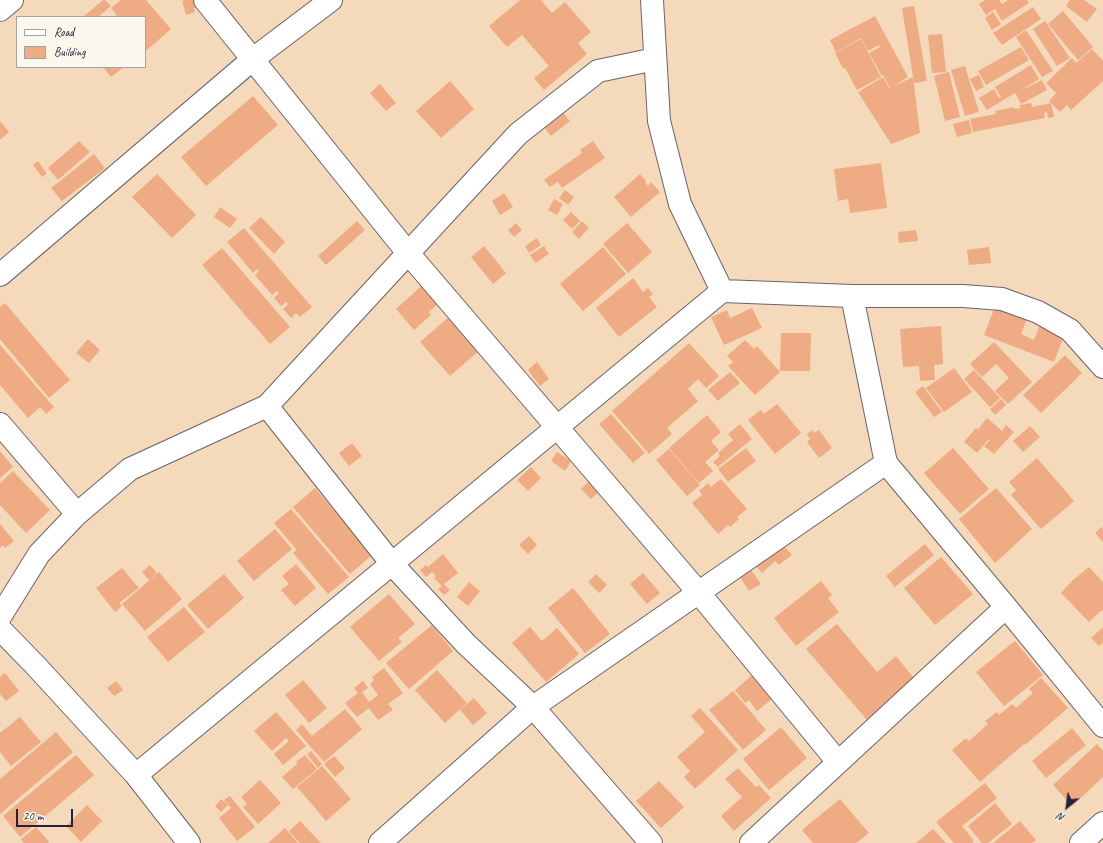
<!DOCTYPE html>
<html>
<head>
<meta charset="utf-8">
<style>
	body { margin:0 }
	#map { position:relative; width:1103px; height:843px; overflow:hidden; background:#f4d9bb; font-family:Caveat,sans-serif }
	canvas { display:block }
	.legend { position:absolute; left:16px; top:16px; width:130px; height:52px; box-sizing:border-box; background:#fbf7ec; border:1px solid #a4a2a5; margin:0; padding:5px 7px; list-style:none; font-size:12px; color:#22223b }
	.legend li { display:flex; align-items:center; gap:8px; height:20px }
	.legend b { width:20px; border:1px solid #a4a2a5 }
	.north { position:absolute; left:1047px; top:787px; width:40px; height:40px; -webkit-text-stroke:3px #fbf7ec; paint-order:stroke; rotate:209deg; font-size:11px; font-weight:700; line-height:16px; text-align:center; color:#22223b }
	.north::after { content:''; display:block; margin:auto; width:14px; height:18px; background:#22223b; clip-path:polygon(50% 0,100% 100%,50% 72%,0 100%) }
	.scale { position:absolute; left:16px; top:809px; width:57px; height:18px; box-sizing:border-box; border:2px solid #22223b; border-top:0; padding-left:5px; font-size:12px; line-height:14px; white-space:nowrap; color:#22223b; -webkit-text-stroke:3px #fbf7ec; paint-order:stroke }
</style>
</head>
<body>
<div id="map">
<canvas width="1103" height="843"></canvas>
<ul class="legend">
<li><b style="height:5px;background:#fff"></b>Road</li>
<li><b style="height:11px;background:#efab84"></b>Building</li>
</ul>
<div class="north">N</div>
<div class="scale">20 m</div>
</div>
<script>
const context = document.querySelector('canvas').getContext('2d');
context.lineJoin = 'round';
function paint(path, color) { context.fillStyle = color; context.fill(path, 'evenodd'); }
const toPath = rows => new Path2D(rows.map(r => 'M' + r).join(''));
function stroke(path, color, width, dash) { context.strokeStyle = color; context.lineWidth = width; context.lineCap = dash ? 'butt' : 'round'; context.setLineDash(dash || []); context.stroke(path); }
paint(toPath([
	[103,0,105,0,111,6,98,17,83,17],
	[121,0,146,0,171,29,147,50,145,48,145,17,118,17,111,8],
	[185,0,198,0,200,6,194,8,195,12,186,15,182,1],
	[520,0,541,0,552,13,565,2,591,32,578,43,587,54,544,90,534,78,549,66,522,35,507,47,489,26],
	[985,0,999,0,1002,4,1008,0,1027,0,1029,3,1002,21,995,9,986,15,979,4],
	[1070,0,1084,0,1097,9,1087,22,1066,6],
	[914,6,927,81,914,83,902,8],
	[1033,7,1041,19,1002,45,993,33],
	[1063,11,1093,47,1078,60,1048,24],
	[993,12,1001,24,992,30,985,18],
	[875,16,908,77,890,88,883,75,882,76,869,53,880,47,879,45,868,51,861,38,836,52,830,40],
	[1045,21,1070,58,1057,66,1033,29],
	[1026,30,1053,71,1042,77,1016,37],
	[942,34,946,72,932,73,928,35],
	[861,39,881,77,857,90,845,68,843,69,835,53],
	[1021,47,1029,60,986,85,978,71],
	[1092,49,1103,61,1103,81,1071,110,1067,105,1060,112,1049,101,1056,93,1046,83,1072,58,1076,63],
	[1031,65,1039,79,1020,91,1042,80,1047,90,1021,104,1015,93,987,110,979,98,994,89,999,98,1001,97,995,87],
	[965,66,979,112,965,116,951,70],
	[103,67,124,67,111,77],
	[949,72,960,117,945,121,934,76],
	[979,75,984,87,976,91,970,79],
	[883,77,889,88,887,89,913,77,920,133,891,144,858,92],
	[450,81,474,109,441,138,416,111],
	[380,84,396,103,386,111,370,93],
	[253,96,278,125,206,186,181,157],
	[1031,103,1032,107,1051,103,1054,117,1048,118,1047,112,1044,113,1045,118,973,132,970,119,996,114,995,111,1014,107,1014,109,1020,108,1020,105],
	[559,107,570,121,551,136,540,122],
	[969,120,972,133,957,137,953,124],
	[0,121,9,132,0,140],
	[79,141,90,152,58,180,48,168],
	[593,141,605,158,562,188,558,182,550,187,544,180,582,153,580,150],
	[94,154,105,168,62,201,51,188],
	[38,161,47,174,42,177,33,165],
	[881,163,887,208,850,213,848,199,838,201,834,169],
	[157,174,196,215,172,238,132,197],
	[640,174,646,181,645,182,648,186,651,182,660,192,631,217,614,197],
	[565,190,574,197,568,205,559,198],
	[504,193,513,207,500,215,492,201],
	[554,199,563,204,557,215,548,210],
	[220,207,237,219,230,228,214,217],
	[571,212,580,221,572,229,563,220],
	[261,217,285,242,274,254,249,228],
	[357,221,365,230,326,265,318,256],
	[582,221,589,228,579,239,572,232],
	[516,223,522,230,514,237,508,230],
	[627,223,652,252,628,273,603,244],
	[244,228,312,307,300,317,296,313,291,318,283,309,288,304,286,302,281,306,274,298,279,293,277,291,272,295,255,275,259,271,257,269,253,273,227,242],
	[916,230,918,241,899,243,898,232],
	[537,238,541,245,529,253,525,246],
	[484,246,506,273,493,284,471,257],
	[544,246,549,254,535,263,530,255],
	[603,247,626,274,583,311,560,284],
	[989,247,991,263,969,265,967,250],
	[222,248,290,327,270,344,202,265],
	[633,278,643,292,648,288,653,294,649,297,657,307,619,337,596,308],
	[427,281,443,299,429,312,431,315,414,330,396,309],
	[5,303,70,380,49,398,0,339,0,307],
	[996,304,1028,316,1021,334,1034,340,1041,322,1066,331,1054,362,984,335],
	[752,308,762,328,724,345,711,317,727,310,730,318],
	[452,314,482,348,450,376,420,342],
	[941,326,943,364,934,365,935,380,920,381,919,366,903,367,900,329],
	[781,333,811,333,810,371,780,371],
	[88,339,100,350,89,363,76,353],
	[745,340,754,349,757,346,780,372,755,395,728,366,733,362,727,356],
	[994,342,1032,382,1008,404,995,391,1009,378,996,364,982,377,970,364],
	[689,343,719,376,706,388,698,379,688,389,698,401,667,428,672,434,649,454,612,411],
	[0,345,54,407,46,414,40,407,28,418,0,385],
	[1065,355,1082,373,1041,413,1023,395],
	[537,362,549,379,540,386,528,370],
	[954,368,972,392,944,412,926,388],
	[974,370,1000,398,990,407,964,379],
	[730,372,740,383,718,401,708,390],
	[923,386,942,412,934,417,915,392],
	[1001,399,1006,405,995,415,990,409],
	[777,404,801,433,775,454,748,420,761,410,764,414],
	[611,414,645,453,633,463,599,424],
	[707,415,721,432,711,441,719,450,705,462,713,471,699,483,669,448],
	[987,418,1002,431,1006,425,1014,432,994,454,984,446,990,440,989,439,977,453,964,442,976,428,981,432,978,429],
	[740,424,752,439,718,467,713,462,720,456,718,453,733,440,728,434],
	[1030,426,1040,437,1023,452,1013,441],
	[812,430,814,433,819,430,832,448,819,458,807,442,810,439,807,434],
	[352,443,362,456,349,466,339,453],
	[746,448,756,461,728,482,718,469],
	[953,448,989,489,960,514,924,473],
	[669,449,700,485,687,496,656,460],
	[0,451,13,467,0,478],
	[557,452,571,461,565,471,551,461],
	[1037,458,1074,501,1041,529,1011,495,1016,490,1009,482],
	[531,467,541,478,528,491,517,480],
	[13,471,50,510,26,533,0,505,0,483],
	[591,479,601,490,591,499,581,489],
	[721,479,747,509,737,517,739,519,730,527,728,525,718,534,692,503,702,495,699,491,708,483,711,487],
	[315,488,372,555,350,574,293,507],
	[996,488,1032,529,995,563,959,519],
	[291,509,349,577,328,594,293,553,297,550,274,523],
	[0,524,14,541,5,548,3,545,0,548],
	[1101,527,1103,530,1103,542,1095,533],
	[275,529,292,549,254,581,237,561],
	[529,536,537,545,528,554,519,545],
	[781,543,792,555,779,565,775,561,762,573,755,565],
	[925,544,934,555,895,587,886,576],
	[443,554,458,573,444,584,450,590,444,595,438,589,442,586,434,578,436,576,432,572,426,577,420,570,426,565,428,567],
	[941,557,973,594,935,625,904,588],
	[296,564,316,588,295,606,281,590,289,584,282,576],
	[150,565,157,573,149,580,142,572],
	[1089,567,1103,582,1103,611,1102,610,1089,622,1061,593,1073,580],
	[122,568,139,588,119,603,122,606,115,612,96,588],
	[751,570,761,584,749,591,740,577],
	[159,572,182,599,145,631,122,604],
	[643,573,660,593,647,604,630,584],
	[224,574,244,598,208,629,187,605],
	[596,574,607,585,599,593,588,582],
	[821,581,832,595,828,598,839,612,796,646,774,618],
	[469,582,480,591,468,606,457,597],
	[573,588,610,634,585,653,548,608],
	[389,594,415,624,398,638,402,642,379,661,350,627],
	[184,607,205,632,168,662,147,637],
	[837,624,877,672,896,656,916,681,868,721,806,649],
	[432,625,453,651,409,689,386,663],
	[530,627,542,641,557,628,579,654,546,682,512,643],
	[1103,627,1103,643,1099,646,1091,638],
	[1015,641,1043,675,1004,706,976,672],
	[384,668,403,693,388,704,393,710,378,720,369,708,357,717,345,703,358,693,354,688,363,681,368,688,362,692,369,702,378,695,370,684,374,680,372,677],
	[437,670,467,703,445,723,415,690],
	[757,671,777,695,757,711,749,700,745,703,735,690],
	[5,673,19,691,6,701,0,694,0,677],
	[1041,678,1068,708,1025,745,1024,744,980,782,952,750,966,738,969,741,988,724,985,721,997,712,999,715,1012,704,1016,708,1033,693,1029,689],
	[303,680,327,708,309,723,285,695],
	[116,681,123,690,114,696,107,688],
	[733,691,766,730,743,750,709,710],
	[474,698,487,713,473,725,460,710],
	[700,708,738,750,695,789,684,777,690,771,677,757,705,732,691,716],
	[345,709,362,729,324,762,296,730,302,724,312,736],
	[276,712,306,746,283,765,274,754,289,741,286,738,272,751,254,731],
	[20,717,41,742,11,766,0,752,0,733],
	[781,727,807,758,769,790,743,759],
	[1072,728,1086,745,1046,778,1032,761],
	[56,732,73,752,0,814,0,779],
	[1097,744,1103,751,1103,777,1072,806,1053,785],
	[311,751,322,764,318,768,307,754],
	[76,755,94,775,20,837,3,816],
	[305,755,317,769,293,789,282,777,297,764,296,762],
	[334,756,345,768,335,777,324,764],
	[322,766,351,799,326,821,297,787],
	[738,768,756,787,759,785,771,798,734,831,721,816,742,797,725,779],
	[260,780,281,803,258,824,243,807,247,804,241,797],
	[659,781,684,807,661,828,636,801],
	[985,783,997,798,962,826,974,841,972,843,954,843,936,822],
	[230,796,255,827,237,841,219,818,231,808,224,800],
	[221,799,228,805,221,812,215,806],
	[840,799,869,833,856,843,813,843,802,830],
	[995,803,1012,824,988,843,982,843,968,826],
	[87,805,102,821,81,842,66,826],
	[300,821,321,843,300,843,289,831],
	[1020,821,1036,840,1032,843,993,843],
	[36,827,49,842,48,843,24,843,21,839],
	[285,828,298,843,268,843],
	[933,829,946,843,916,843]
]), '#efab84');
const minor = toPath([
	[205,0,408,253,699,593,838,762],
	[652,0,659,121,680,204,722,291,852,296,963,296,1002,299,1038,312,1070,330,1103,367],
	[0,10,12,0],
	[0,275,253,59,331,0],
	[852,296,886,463,1006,607,1103,726],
	[267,406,392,564,466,644,533,707,651,843],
	[0,424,77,514],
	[0,617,39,554,77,514,130,469,267,406,518,134,598,71,655,59],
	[0,629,36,666,136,775,189,843],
	[136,775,722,291],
	[380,843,533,707,886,463],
	[751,843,1006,607],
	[1081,843,1103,823]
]);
stroke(minor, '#6c6268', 24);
stroke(minor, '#fff', 22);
</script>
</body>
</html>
